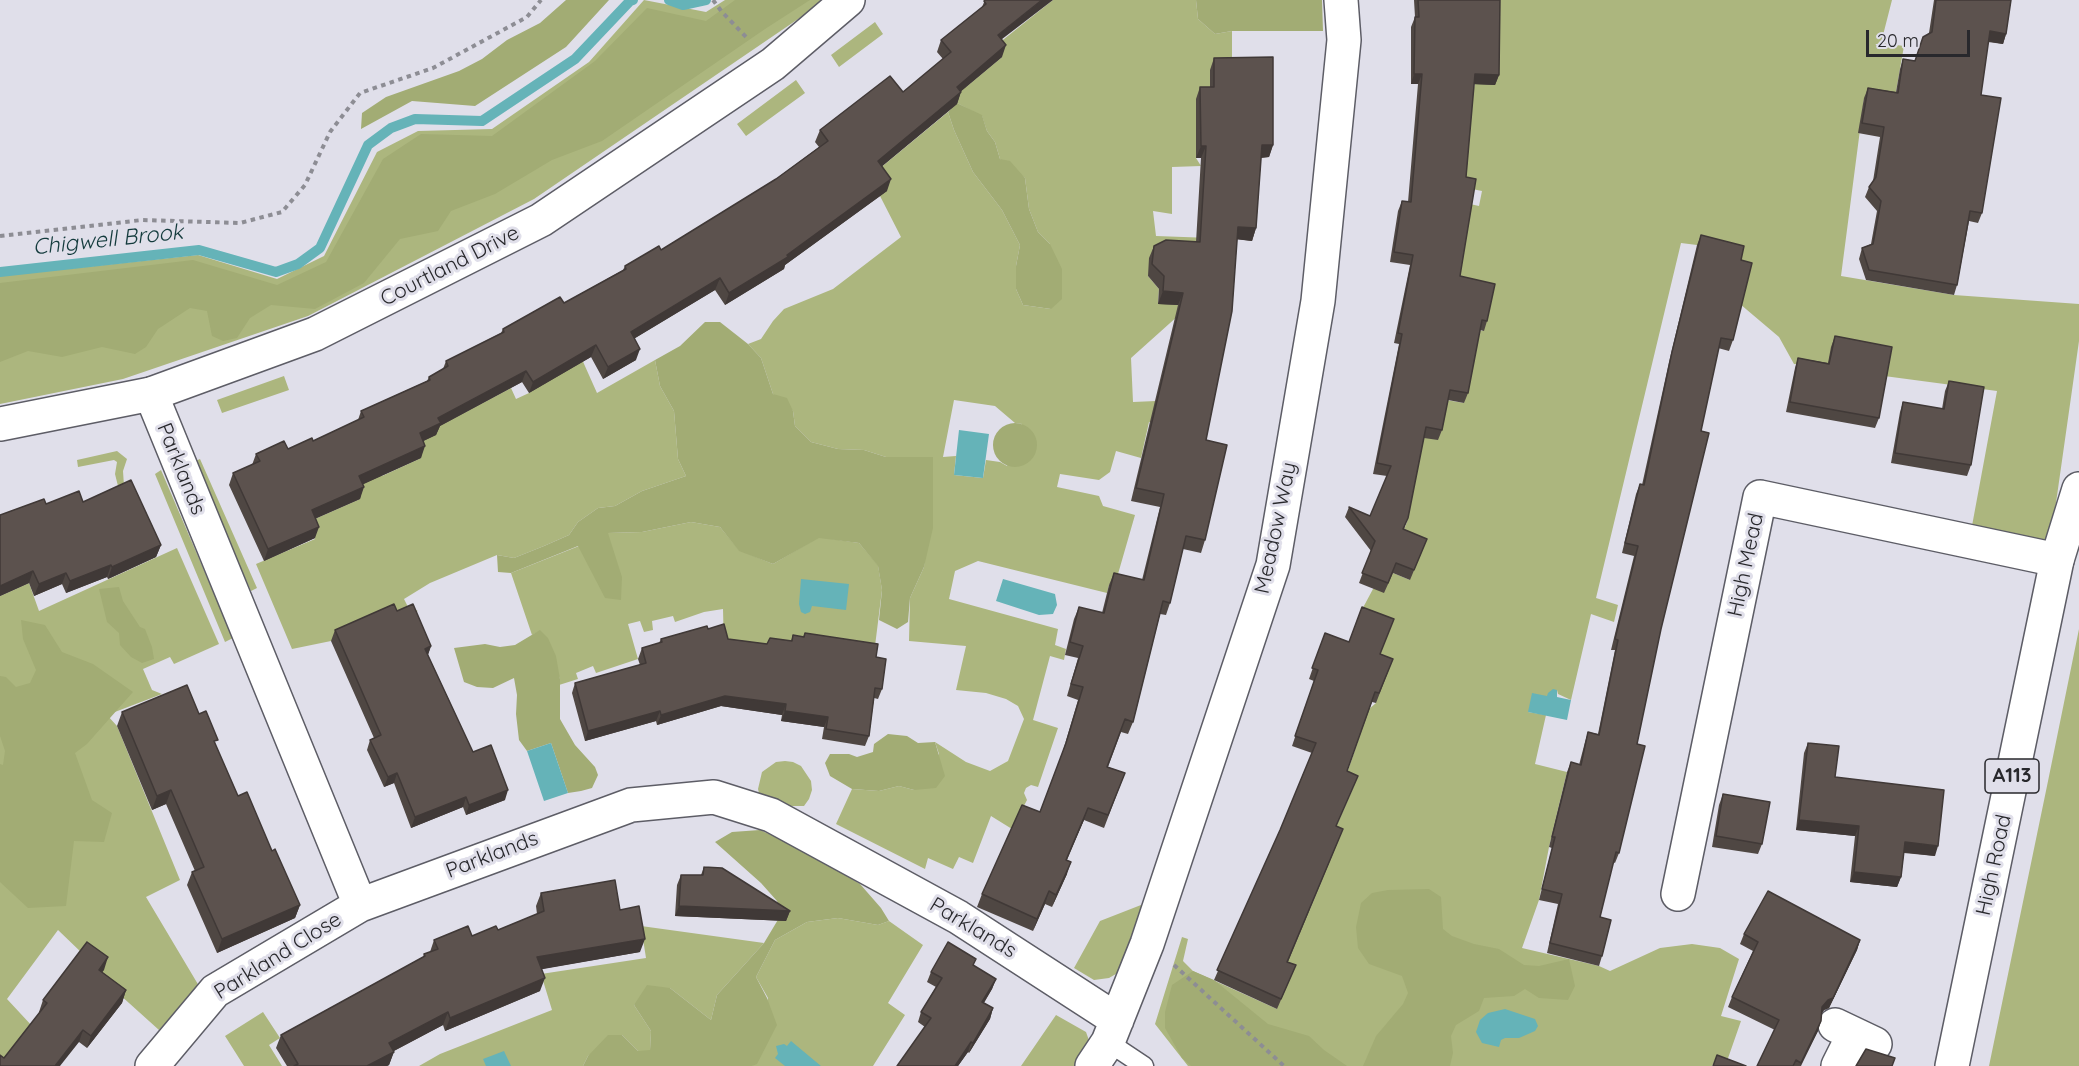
<!DOCTYPE html>
<html>
<head>
<meta charset="utf-8">
<style>
	body { margin:0 }
	#map { position:relative; width:2079px; height:1066px; overflow:hidden; background:#e0dfea; font-family:Quicksand,sans-serif }
	canvas { display:block }
	.scale { position:absolute; left:1866px; top:30px; width:104px; height:27px; box-sizing:border-box; border:3px solid #28282c; border-top:0; padding-left:8px; font-size:18px; line-height:21px; white-space:nowrap; color:#28282c; -webkit-text-stroke:4px #e0dfea; paint-order:stroke }
</style>
</head>
<body>
<div id="map">
<canvas width="2079" height="1066"></canvas>
<div class="scale">20 m</div>
</div>
<script>
const context = document.querySelector('canvas').getContext('2d');
context.lineJoin = 'round';
function paint(path, color) { context.fillStyle = color; context.fill(path, 'evenodd'); }
const toPath = rows => new Path2D(rows.map(r => 'M' + r).join(''));
function stroke(path, color, width, dash) { context.strokeStyle = color; context.lineWidth = width; context.lineCap = dash ? 'butt' : 'round'; context.setLineDash(dash || []); context.stroke(path); }
function label(font, color, halo, rows, align = 'center') {
  context.font = font + ' Quicksand,sans-serif'; context.lineWidth = 6; context.setLineDash([]); context.textBaseline = 'middle'; context.strokeStyle = halo; context.fillStyle = color; for (const [text, x, y, turn = 0] of rows) {
    context.save(); context.translate(x, y); context.rotate((+turn || 0) * Math.PI / 180); context.textAlign = isNaN(turn) ? turn : align; if (halo) context.strokeText(text, 0, 0); context.fillText(text, 0, 0); context.restore();
  }
}
paint(toPath([
	[644,0,706,12,725,0,826,0,534,199,308,316,123,379,0,404,0,276,198,255,277,279,324,256,377,152,418,131,492,129,589,62],
	[1053,0,1196,0,1198,19,1215,34,1232,31,1232,70,1210,99,1196,100,1196,158,1201,166,1172,167,1172,214,1153,211,1156,236,1211,238,1148,276,1159,289,1158,303,1180,305,1179,315,1131,358,1133,402,1156,401,1178,429,1149,422,1141,458,1116,451,1110,472,1099,480,1060,474,1057,487,1099,496,1103,506,1135,515,1118,574,1109,585,1107,593,978,561,955,571,949,599,1058,629,1055,645,1066,649,1064,660,1050,656,1033,720,1058,728,1038,787,1031,785,1026,788,1024,793,1027,800,1012,829,991,816,973,863,959,857,953,869,928,858,925,869,836,824,852,789,879,791,899,786,914,790,939,754,935,742,966,762,990,771,1008,761,1024,719,1018,706,1006,699,986,693,956,690,966,646,909,641,910,598,924,567,933,457,886,457,864,450,838,449,811,442,795,426,793,411,773,394,761,358,748,344,761,339,773,321,784,309,833,289,901,237,880,196,879,169,948,112,954,130,973,172,1002,210,1020,245,1016,266,1016,289,1023,305,1051,309,1050,244,1038,232,1029,209,1025,178,1000,159,995,142,987,131,982,116,957,103,942,86,966,87,1002,57,994,47],
	[954,400,995,406,1015,423,1022,424,1007,466,1000,462,986,460,983,478,954,475,956,456,943,457],
	[1497,0,1892,0,1881,43,1904,46,1894,103,1864,99,1841,276,1954,295,2079,304,2079,341,2048,559,1969,542,1997,391,1794,364,1779,337,1740,304,1697,245,1681,243,1596,598,1618,605,1614,622,1591,614,1571,700,1558,694,1557,690,1528,712,1546,715,1535,764,1567,772,1549,847,1539,900,1522,948,1599,966,1610,971,1660,948,1692,944,1720,948,1739,959,1721,1016,1741,1021,1726,1064,1715,1060,1712,1066,1188,1066,1155,1024,1182,937,1188,939,1183,961,1193,971,1277,1009,1273,942,1292,951,1300,933,1273,920,1310,909,1329,862,1332,836,1354,786,1344,782,1369,709,1376,703,1358,617,1373,589,1393,573,1410,580,1400,539,1407,522,1423,437,1446,400,1464,403,1471,328,1483,331,1455,286,1470,204,1479,206,1482,191,1462,187,1469,107],
	[875,22,883,34,839,67,831,55],
	[796,80,805,93,746,136,737,124],
	[572,337,597,393,655,360,660,386,674,411,678,459,686,476,642,491,615,506,598,508,578,522,569,535,544,546,514,558,497,555,430,583,404,599,408,607,418,611,393,621,390,615,331,641,292,649,256,564,315,539,308,522,360,499,346,469,382,476,421,458,415,445,433,427,443,424,511,388,516,399,529,393],
	[284,376,289,390,222,413,217,400],
	[117,451,127,459,123,471,124,486,118,486,115,474,117,462,114,460,78,467,77,460],
	[200,459,257,588,251,591,193,462],
	[161,470,233,638,225,642,155,474],
	[691,522,720,527,739,550,773,564,819,537,859,543,878,565,882,590,874,654,724,650,723,609,704,612,675,622,673,616,652,621,653,630,644,632,640,621,628,624,638,659,596,673,593,666,576,673,578,679,559,685,560,679,540,631,532,635,511,573,579,546,621,577,607,533,642,532],
	[177,548,219,644,174,664,170,657,143,669,152,690,162,694,107,715,117,726,180,880,146,897,199,986,159,1030,99,976,83,954,58,930,7,999,33,1027,3,1066,0,1066,0,596,29,583,39,611],
	[2079,629,2079,1066,1989,1066,2047,786],
	[785,761,793,762,801,766,811,781,812,790,809,799,804,806,787,806,760,798,758,789,762,772,776,762],
	[1141,905,1142,913,1121,971,1109,978,1094,980,1074,968,1100,921],
	[838,918,878,925,889,921,923,945,888,1003,905,1015,873,1066,752,1066,768,998,756,977,775,940,807,922],
	[641,926,764,943,717,995,711,1020,670,988,634,1005,651,1031,650,1051,638,1051,622,1035,588,1056,583,1066,419,1066,440,1054,552,1010,541,974,646,958],
	[263,1012,280,1038,269,1045,282,1066,244,1066,225,1036],
	[1056,1015,1086,1032,1091,1046,1078,1066,1021,1066]
]), '#acb67e');
paint(toPath([
	[566,0,609,0,566,47,475,106,412,101,361,129,362,113,386,97,459,71,482,59,507,40,540,23],
	[735,0,810,0,765,29,602,141,552,160,495,194,451,211,438,231,400,239,364,283,315,309,271,305,250,318,237,338,223,341,212,336,207,311,190,308,158,329,146,347,135,354,102,347,62,357,28,351,0,362,0,283,193,260,277,285,326,262,383,159,421,134,492,136,595,61,647,8,706,21],
	[1196,0,1322,0,1323,31,1232,31,1215,34,1198,19],
	[957,103,982,115,987,131,995,142,1000,159,1010,161,1025,178,1029,209,1038,232,1050,244,1062,269,1062,299,1051,309,1023,305,1016,289,1016,266,1020,245,1002,210,973,172,954,130,948,112],
	[705,322,720,322,748,344,761,358,773,394,787,398,793,411,795,426,811,442,838,449,864,450,886,457,933,457,933,528,924,567,910,598,908,622,897,629,879,620,882,590,878,566,859,543,819,538,773,564,739,551,720,527,691,522,642,532,608,533,622,577,621,600,605,598,578,546,511,573,498,572,497,555,514,558,544,546,569,535,578,522,598,508,615,506,642,491,686,476,678,459,674,411,660,386,655,360,680,346],
	'993 445a22 22 0 1 1 44 0a22 22 0 1 1-44 0Z',
	[119,587,123,601,140,627,145,629,152,647,154,659,142,663,131,657,120,645,119,633,107,622,99,589],
	[21,620,45,625,62,652,93,664,133,692,87,744,75,753,92,800,112,813,104,842,74,841,66,906,28,908,0,882,0,764,3,765,5,751,0,736,0,676,6,677,16,687,30,683,36,670,23,639],
	[540,630,548,638,556,656,560,679,560,719,575,745,595,767,598,775,592,788,581,791,568,793,551,743,527,751,519,740,516,714,517,695,514,678,493,688,477,687,464,682,454,648,485,644,500,647,515,645],
	[888,734,907,736,918,743,935,742,945,776,936,788,914,790,899,786,879,791,852,789,830,776,825,763,830,754,849,754,857,757,873,752,874,744],
	[760,830,805,850,860,884,881,908,889,921,878,925,838,918,807,922,775,940,756,977,767,998,777,1025,757,1064,752,1066,583,1066,588,1056,608,1035,622,1035,638,1051,650,1050,651,1031,634,1005,647,985,670,988,711,1020,717,995,764,943,782,913,777,901,761,883,715,842,732,832],
	[1429,889,1441,897,1443,929,1452,936,1474,944,1499,949,1524,965,1539,966,1569,959,1575,986,1568,1000,1539,998,1525,989,1514,996,1484,998,1479,1011,1456,1025,1451,1036,1453,1053,1450,1066,1363,1066,1376,1036,1403,1004,1408,993,1402,976,1369,964,1358,948,1356,927,1361,903,1372,893,1388,890],
	[1193,971,1214,980,1268,1024,1309,1036,1324,1050,1347,1066,1191,1066,1182,1058,1165,1028,1165,1012,1172,985]
]), '#a2ac74');
paint(toPath([
	[959,430,989,434,983,478,954,475],
	[801,579,849,584,846,610,812,606,810,612,805,614,801,612,799,604],
	[1003,579,1055,594,1057,605,1053,614,1039,615,996,601],
	[1553,689,1557,690,1557,697,1571,700,1567,720,1528,712,1532,693,1547,696,1548,693],
	[551,743,568,793,544,801,527,751],
	[1505,1009,1535,1019,1538,1026,1535,1031,1519,1038,1505,1038,1501,1040,1499,1047,1482,1043,1476,1032,1480,1020,1488,1013],
	[791,1041,821,1066,785,1066,775,1058,778,1054,776,1046,784,1044,787,1046],
	[504,1051,511,1066,486,1066,483,1059]
]), '#65b3b8');
stroke(toPath([
	[669,0,683,5,706,0],
	[0,272,199,250,276,272,298,264,320,248,368,145,391,128,415,119,482,121,575,59,630,1,633,0]
]), '#65b3b8', 10);
const service = toPath([
	[1108,1042,1144,1066]
]);
const minor = toPath([
	[151,394,360,905,631,805,714,797,771,815,958,917,1117,1020],
	[1678,894,1760,497,2057,560],
	[1835,1025,1875,1044],
	[152,1066,215,991,360,905],
	[1092,1066,1108,1042,1147,944,1273,565,1318,301,1344,40,1341,0],
	[1838,1066,1854,1034]
]);
const tertiary = toPath([
	[0,424,151,394,315,334,541,220,773,64,848,0]
]);
const primary = toPath([
	[1952,1066,2057,560,2079,489]
]);
stroke(service, '#5d5d66', 21);
stroke(minor, '#5d5d66', 36);
stroke(tertiary, '#5d5d66', 36);
stroke(primary, '#5d5d66', 36);
stroke(toPath([
	[713,0,722,12,749,40],
	[0,236,142,220,240,223,282,212,305,185,330,132,360,93,433,68,527,17,541,0],
	[1174,965,1284,1066]
]), '#8d8d94', 4, [4.5, 4.5]);
stroke(service, '#fff', 18);
stroke(minor, '#fff', 33);
stroke(tertiary, '#fff', 33);
stroke(primary, '#fff', 33);
paint(toPath([
	[985,0,1002,40,1002,57,961,91,957,104,882,166,887,191,785,265,784,269,725,305,715,290,635,338,636,360,603,379,591,357,529,393,522,382,440,426,436,435,423,441,421,458,363,484,360,499,316,518,315,538,264,561,229,485,233,473,252,465,256,454,288,449,313,441,358,420,361,411,427,381,429,377,443,369,446,361,501,333,503,329,564,303,623,270,625,266,661,250,776,179,819,147,815,142,820,130,903,92,943,59,937,52,941,40,982,7],
	[1414,0,1500,0,1499,75,1495,85,1474,84,1466,177,1460,276,1487,321,1484,331,1480,330,1468,393,1464,403,1448,400,1442,430,1438,440,1424,438,1404,530,1427,539,1410,580,1393,573,1384,593,1359,583,1371,551,1345,517,1349,507,1370,516,1387,476,1373,474,1399,344,1394,343,1410,265,1390,262,1398,211,1402,201,1408,202,1418,84,1411,84,1411,27,1415,17],
	[1934,0,2011,0,2006,34,2003,44,1988,42,1981,95,1982,213,1978,223,1969,221,1957,285,1954,295,1866,280,1859,259,1862,248,1871,244,1877,211,1865,197,1869,187,1873,181,1880,137,1858,133,1864,98,1868,88,1896,92,1900,69,1903,59,1915,61,1929,33],
	[1214,58,1273,145,1269,157,1261,158,1256,228,1252,241,1237,239,1206,440,1205,540,1201,553,1183,549,1170,603,1166,615,1160,614,1133,722,1128,734,1121,732,1108,767,1125,773,1104,828,1084,820,1067,860,1067,874,1052,907,1045,904,1033,931,977,907,982,894,1040,812,1062,754,1078,700,1067,696,1078,658,1065,655,1074,619,1079,607,1102,613,1109,585,1114,573,1142,580,1160,507,1131,501,1178,305,1158,304,1159,289,1148,276,1149,258,1154,246,1196,242,1201,158,1196,158,1196,99,1200,87,1210,87,1210,70],
	[1701,235,1741,260,1733,340,1729,351,1718,348,1637,744,1619,853,1615,863,1613,862,1600,917,1602,956,1599,966,1547,953,1558,904,1539,900,1552,848,1549,847,1567,772,1571,762,1579,765,1585,742,1588,732,1598,734,1615,650,1611,650,1634,556,1622,553,1636,494,1640,484,1642,485,1669,362,1697,245],
	[1835,336,1879,418,1875,428,1786,412,1795,368,1798,358,1828,363,1831,347],
	[1949,381,1971,465,1967,476,1891,463,1900,412,1903,402,1942,409,1945,391],
	[83,502,161,545,156,557,108,579,107,577,66,593,62,584,34,596,29,583,0,596,0,515,46,504],
	[397,611,431,646,428,655,473,752,505,800,466,815,463,807,411,828,394,783,384,787,367,750,370,740,374,738,331,641,335,630],
	[708,629,728,639,767,644,791,641,793,635,803,637,805,633,876,657,882,689,878,699,874,698,869,736,865,746,822,739,824,727,781,721,782,715,721,706,657,725,656,721,585,741,572,693,575,683,640,665,638,659,642,648,659,643,661,639],
	[1325,633,1393,659,1376,703,1372,702,1347,771,1358,776,1336,826,1339,839,1288,962,1296,965,1277,1009,1214,980,1280,830,1312,753,1292,746,1314,681,1309,679],
	[122,712,199,714,216,746,238,796,272,851,300,905,295,918,217,953,187,885,192,872,195,871,166,804,152,810,117,726],
	[1808,743,1835,777,1935,856,1904,853,1901,877,1897,887,1850,882,1855,836,1796,830,1804,753],
	[1723,794,1762,844,1758,854,1712,847,1719,805],
	[704,867,790,911,786,921,675,916,677,885,681,875,701,875],
	[541,893,620,910,640,952,541,969,540,991,445,1031,443,1025,394,1051,389,1065,387,1066,287,1066,276,1048,281,1035,423,957,424,954,430,952,434,940,472,936,498,930,537,914,536,906],
	[1744,934,1860,940,1857,950,1829,1008,1824,1010,1822,1013,1818,1031,1801,1066,1757,1066,1775,1030,1728,1007,1732,997,1753,951,1740,944],
	[974,966,996,979,992,989,984,1003,993,1008,990,1019,969,1053,968,1052,958,1066,897,1066,925,1027,918,1022,921,1012,936,987,927,982,931,972],
	[104,970,102,972,126,990,122,1003,87,1048,79,1042,4,1058,40,1012,39,1012,43,1000]
]), '#4f4743');
paint(toPath([
	[1042,0,1053,0,993,46,998,35],
	[1990,31,2006,34,2003,44,1986,41],
	[1006,45,1002,57,953,98,957,87],
	[1414,74,1422,74,1418,84,1411,84],
	[1475,74,1499,75,1495,85,1471,84],
	[961,92,957,104,874,173,878,161],
	[1262,145,1273,145,1269,157,1257,158],
	[1201,146,1206,146,1201,158,1196,158],
	[891,179,887,191,785,265,784,269,725,305,729,293,787,255],
	[1238,227,1256,228,1252,241,1234,239],
	[720,278,715,290,627,343,631,332],
	[1163,291,1183,293,1178,305,1158,304],
	[596,345,591,357,529,393,533,382],
	[640,349,636,360,603,379,608,367],
	[526,371,522,382,440,426,436,435,415,445,420,433,438,418],
	[425,446,421,458,355,488,359,476],
	[364,487,360,499,308,522,312,510],
	[319,527,315,538,264,561,268,549],
	[161,545,156,557,108,579,112,567],
	[111,565,107,577,66,593,70,581],
	[33,571,29,583,0,596,0,586],
	[66,573,62,584,34,596,39,584],
	[431,646,427,657,425,649],
	[725,696,786,704,782,715,721,706,657,725,661,715],
	[660,711,656,721,585,741,588,731],
	[785,711,828,717,824,727,781,721],
	[397,773,394,783,384,787,388,777],
	[171,790,166,804,152,810,157,796],
	[508,790,505,800,466,815,469,805],
	[466,797,463,807,411,828,415,817],
	[1088,808,1084,820,1061,872,1066,860],
	[1799,820,1859,826,1855,836,1796,830],
	[1905,842,1938,846,1935,856,1901,852],
	[1071,862,1067,874,1052,907,1056,895],
	[1854,872,1901,877,1897,887,1850,882],
	[1049,891,1045,904,1033,931,1037,919],
	[300,905,295,918,217,953,222,939],
	[679,906,790,911,786,921,675,916],
	[645,939,640,952,532,971,537,957],
	[1860,940,1857,950,1829,1008,1824,1010,1818,1018,1822,1007],
	[108,957,104,970,94,982,99,970],
	[545,978,540,991,445,1031,450,1018],
	[996,979,992,989,978,1012,982,1002],
	[126,990,122,1003,87,1048,91,1036],
	[993,1008,990,1019,969,1053,973,1043],
	[448,1012,443,1025,384,1056,389,1043],
	[1821,1021,1818,1031,1800,1066,1801,1063],
	[83,1030,79,1042,60,1066,55,1066],
	[971,1042,968,1052,958,1066,955,1066],
	[394,1052,389,1065,387,1066,367,1066]
]), '#403937');
const building = toPath([
	[985,0,1042,0,998,35,1006,45,957,87,961,92,878,161,891,179,787,255,788,257,729,293,720,278,631,332,640,349,608,367,596,345,533,382,526,371,438,418,441,423,420,433,425,446,359,476,364,487,312,510,319,527,268,549,233,473,260,461,256,454,284,441,288,449,312,438,313,441,364,417,361,411,430,380,429,377,448,366,446,361,504,332,503,329,560,297,564,303,626,269,625,266,659,246,661,250,776,179,828,141,820,130,890,76,903,92,951,52,941,40,986,4,984,1,985,0],
	[1418,0,1500,0,1499,75,1475,74,1466,177,1476,179,1460,276,1495,284,1487,321,1482,320,1468,393,1450,390,1442,430,1426,427,1408,518,1403,529,1427,539,1414,570,1396,563,1388,583,1362,573,1375,541,1349,507,1370,516,1391,466,1377,463,1402,334,1398,333,1413,255,1394,252,1402,201,1411,202,1422,74,1414,74,1415,17,1419,17,1418,0],
	[1936,0,2011,0,2006,34,1990,31,1981,95,2001,98,1982,213,1970,211,1957,285,1869,270,1862,248,1873,244,1881,201,1869,187,1876,177,1884,127,1862,123,1868,88,1898,93,1903,59,1915,61,1923,37,1932,32,1936,0],
	[1273,57,1273,145,1262,145,1256,228,1238,227,1232,311,1206,440,1227,445,1205,540,1186,536,1170,603,1163,601,1133,722,1125,719,1107,767,1125,773,1108,815,1088,808,1066,860,1071,862,1056,895,1049,891,1037,919,982,894,1022,805,1040,812,1066,743,1083,687,1071,684,1083,646,1070,642,1079,607,1104,613,1114,573,1144,580,1164,494,1136,488,1183,293,1163,291,1164,276,1152,264,1154,246,1166,240,1200,242,1206,146,1201,146,1200,87,1214,87,1214,58,1273,57],
	[1701,235,1744,246,1741,260,1752,263,1733,340,1721,338,1701,431,1709,433,1661,629,1637,744,1645,746,1619,853,1616,852,1600,917,1611,920,1602,956,1550,943,1562,894,1542,889,1555,837,1552,837,1571,762,1581,765,1588,732,1599,735,1618,640,1615,639,1638,546,1625,543,1640,484,1644,485,1672,352,1701,235],
	[1835,336,1892,347,1879,418,1790,402,1798,358,1829,364,1835,336],
	[1949,381,1984,387,1971,465,1895,453,1903,402,1944,409,1949,381],
	[131,480,161,545,112,567,111,565,70,581,66,573,39,584,33,571,0,586,0,515,44,499,46,504,79,491,83,502,131,480],
	[394,604,397,611,413,604,431,646,425,649,473,752,491,745,508,790,469,805,466,797,415,817,397,773,388,777,370,740,381,735,335,630,394,604],
	[1362,607,1394,619,1380,654,1393,659,1379,693,1375,692,1347,771,1358,776,1336,826,1343,829,1287,962,1296,965,1281,999,1217,970,1280,830,1316,743,1295,736,1318,670,1312,668,1325,633,1349,642,1362,607],
	[724,624,728,639,767,644,770,638,792,641,793,635,804,637,805,633,878,644,876,657,886,659,882,689,875,688,869,736,826,729,828,717,785,711,786,704,725,696,661,715,660,711,588,731,575,683,646,663,642,648,662,642,661,639,707,626,708,629,724,624],
	[187,685,199,714,206,711,218,740,214,741,238,796,247,792,272,851,275,849,300,905,222,939,192,872,204,867,171,790,157,796,122,712,187,685],
	[1808,743,1839,746,1835,777,1944,790,1938,846,1905,842,1901,877,1854,872,1859,826,1799,820,1808,743],
	[1723,794,1770,802,1762,844,1716,836,1723,794],
	[704,867,722,868,790,911,679,906,681,875,703,875,704,867],
	[615,880,620,910,639,906,645,939,537,957,545,978,450,1018,448,1012,389,1043,394,1052,367,1066,294,1066,298,1064,281,1035,425,956,424,954,438,949,434,940,468,926,472,936,496,926,498,930,544,911,541,893,615,880],
	[1768,891,1860,940,1833,998,1828,1000,1822,1007,1821,1021,1801,1063,1796,1060,1793,1066,1757,1066,1779,1020,1732,997,1758,942,1744,934,1768,891],
	[87,942,108,957,99,970,126,990,91,1036,83,1030,55,1066,0,1066,0,1055,4,1058,47,1003,43,1000,87,942],
	[948,942,976,959,973,965,996,979,982,1002,993,1008,973,1043,971,1042,955,1066,897,1066,931,1018,921,1012,942,978,931,972,948,942],
	[1866,1049,1895,1058,1892,1066,1856,1066,1866,1049],
	[1717,1055,1746,1066,1713,1066,1717,1055]
]);
paint(building, '#5c524e');
stroke(building, '#403937', 1.5);
for (const [x, y, w] of [
	[2012,776,54]
]) { const box = new Path2D(); box.roundRect(x - w / 2, y - 17, w, 34, 4.5); context.fillStyle = '#e0dfea'; context.fill(box); stroke(box, '#28282c', 1.5); }
label('bold 20px', '#28282c', null, [
	["A113",2012,776]
]);
label('21px', '#28282c', '#e0dfea', [
	["Courtland Drive",450,266,-27],
	["Parklands",181,469,68],
	["Meadow Way",1276,528,-78],
	["High Mead",1746,565,-78],
	["Parklands",492,855,-21],
	["High Road",1994,865,-78],
	["Parklands",973,928,31],
	["Parkland Close",278,956,-32]
]);
label('italic 22px', '#143b3d', '#e0dfea', [
	["Chigwell Brook",108,240,-6]
]);
</script>
</body>
</html>
